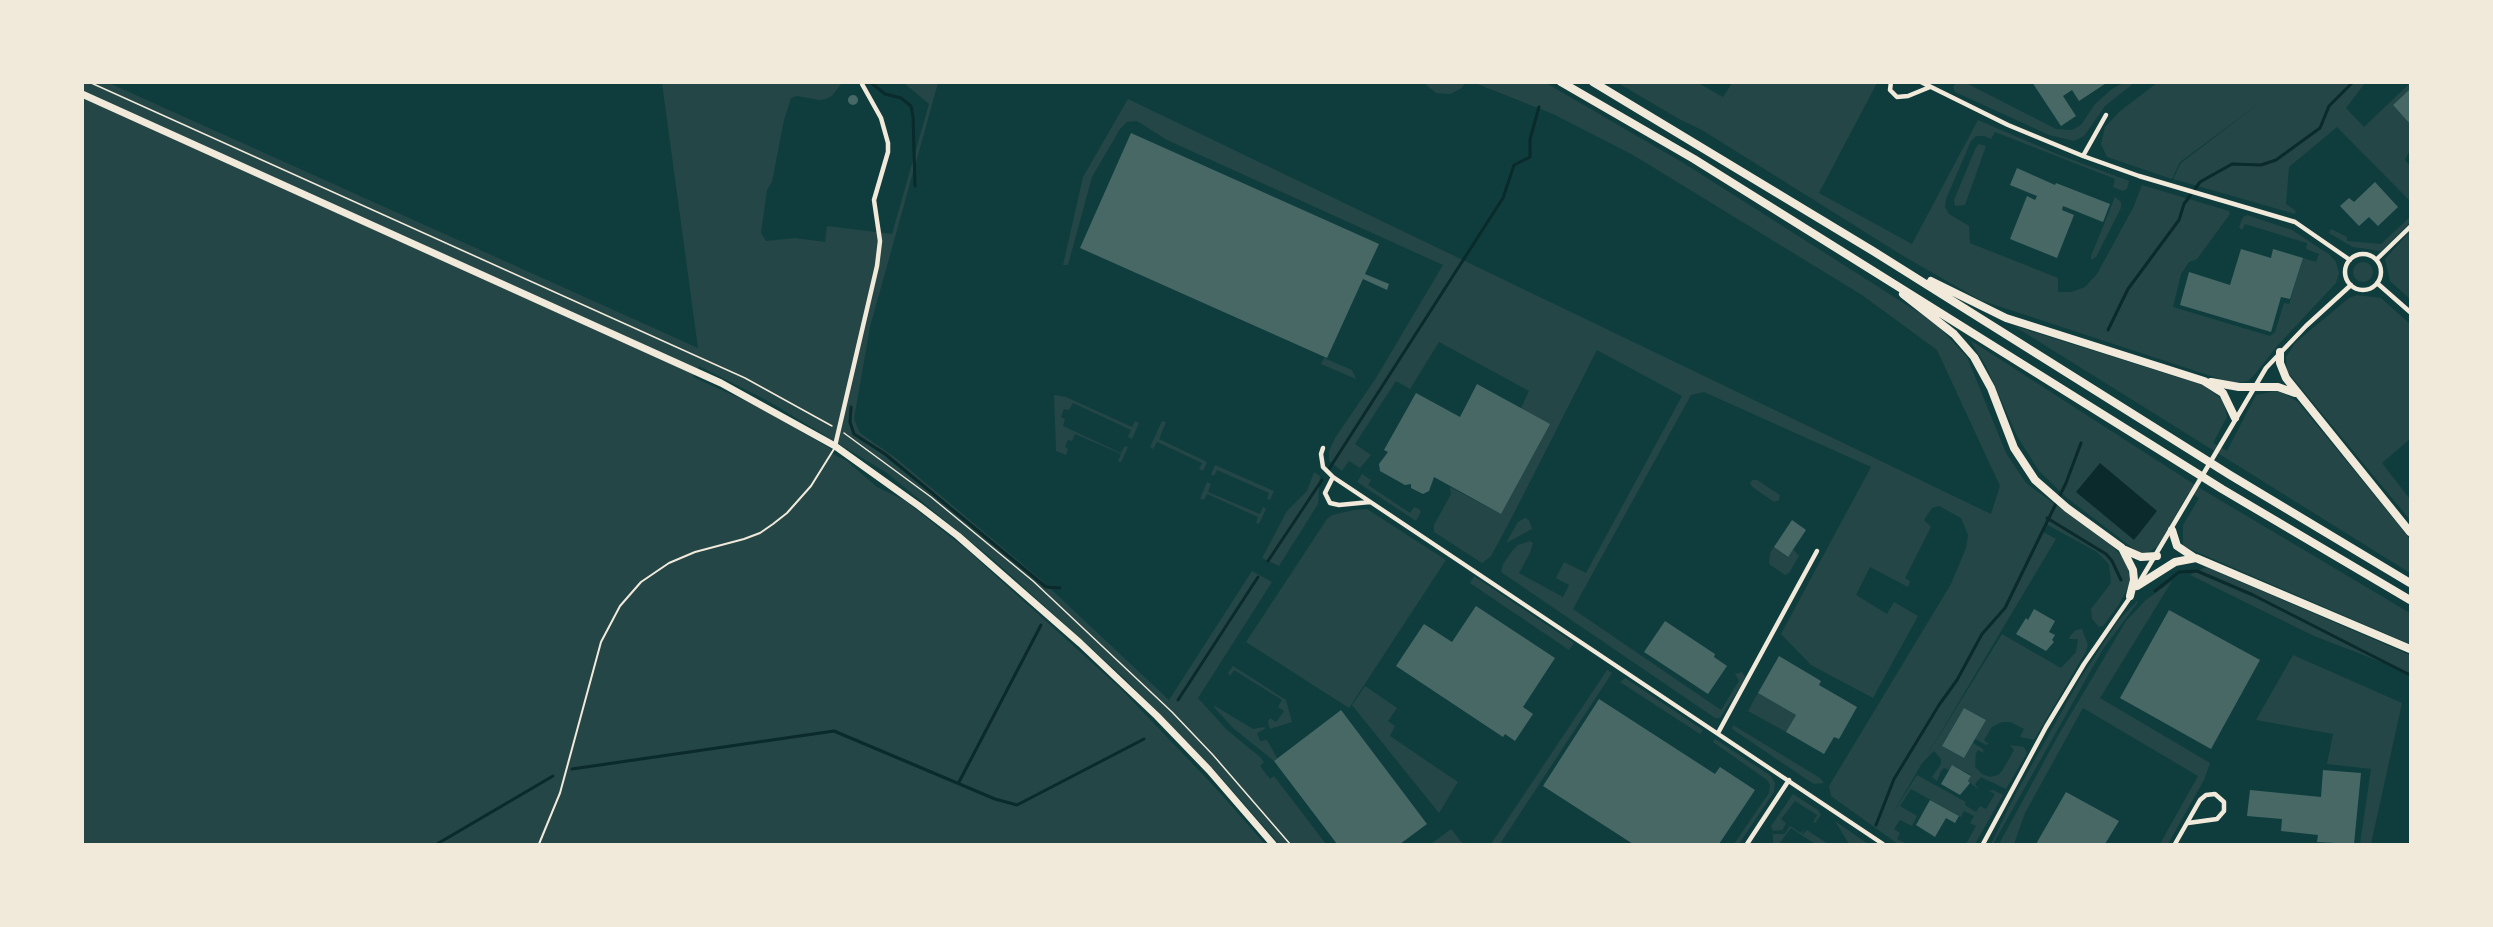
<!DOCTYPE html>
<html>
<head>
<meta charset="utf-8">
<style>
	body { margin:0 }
	#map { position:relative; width:2493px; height:927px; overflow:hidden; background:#0f3d3e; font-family:Jost,sans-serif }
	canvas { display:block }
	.frame { position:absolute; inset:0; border:84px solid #f1e9da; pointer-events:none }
</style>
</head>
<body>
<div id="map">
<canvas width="2493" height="927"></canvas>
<div class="frame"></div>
</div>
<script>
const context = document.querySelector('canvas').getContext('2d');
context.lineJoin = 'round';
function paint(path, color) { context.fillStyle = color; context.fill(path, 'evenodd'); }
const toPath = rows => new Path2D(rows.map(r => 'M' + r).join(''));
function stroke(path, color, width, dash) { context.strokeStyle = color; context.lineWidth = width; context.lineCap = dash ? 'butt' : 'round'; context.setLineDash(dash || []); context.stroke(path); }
paint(toPath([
	[82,83,109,83,698,348,662,83,842,83,832,96,826,99,819,100,797,96,791,98,784,120,772,182,767,190,761,233,766,241,795,238,825,242,827,226,892,234,929,104,904,83,938,83,870,327,854,419,860,433,896,458,1039,578,1169,700,1252,571,1272,582,1198,698,1226,729,1260,757,1264,762,1260,766,1270,779,1274,776,1326,844,1279,844,1217,773,1123,677,997,563,887,473,768,401,699,366,693,377,759,407,831,449,831,453,847,461,877,487,904,500,966,549,1119,687,1212,784,1265,844,83,844],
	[1424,83,1466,83,1460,89,1450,94,1436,93],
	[1475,83,1546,83,1685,164,1924,316,1941,329,1967,357,2006,453,2026,483,2112,546,2122,557,2128,566,2130,584,2118,606,2103,626,2099,627,2092,619,2091,609,2111,583,2109,564,2097,552,2046,524,2043,532,2056,539,1926,757,2002,634,2061,668,2076,652,2078,639,2069,639,2070,636,2076,630,2082,629,2088,645,2085,653,2034,740,2020,737,2024,729,2010,722,2002,722,1992,727,1984,740,1989,744,1986,745,1975,739,1986,720,1964,708,1942,746,1964,758,1973,743,1983,749,1984,753,1978,750,1976,753,1975,767,1982,774,1990,777,1998,775,2002,771,2014,750,2010,745,2024,747,2027,753,2006,789,1981,777,1975,784,1979,790,1968,781,1971,775,1952,765,1949,770,1944,768,1941,771,1937,781,1932,777,1941,764,1941,759,1934,751,1922,763,1893,813,1917,775,1966,802,1965,805,1976,812,1980,806,1986,809,1995,794,1989,791,1993,790,2003,795,1975,844,1966,844,1976,826,1970,823,1974,816,1964,811,1961,817,1911,789,1900,806,1917,816,1912,826,1900,820,1894,829,1900,833,1897,839,1907,844,1898,844,1831,796,1829,786,1951,584,1966,548,1968,535,1961,518,1939,506,1932,508,1924,520,1931,527,1905,578,1910,581,1908,587,1870,567,1856,595,1887,614,1894,602,1918,616,1873,698,1811,665,1781,634,1871,467,1704,392,1691,395,1573,609,1721,710,1739,681,1735,674,1742,672,1745,677,1744,681,1720,718,1715,718,1501,572,1503,564,1512,551,1518,545,1530,541,1533,543,1530,553,1519,573,1563,597,1569,585,1556,578,1564,562,1586,573,1682,396,1597,350,1511,519,1491,556,1482,563,1434,532,1434,525,1451,494,1450,487,1501,514,1521,408,1529,391,1439,342,1410,389,1396,381,1355,444,1371,455,1360,468,1349,461,1342,471,1329,461,1329,451,1335,438,1376,378,1443,265,1167,140,1137,121,1127,122,1120,129,1092,177,1068,265,1063,265,1083,177,1128,99,1991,514,2000,486,1937,350,1862,295,1633,155,1553,114],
	[1618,83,1698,83,1723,97,1732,83,1877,83,1819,193,1912,244,1978,120,2057,154,2129,181,2127,189,2123,191,2113,187,2115,179,1995,132,1991,139,1984,136,1976,136,1971,141,1946,199,1945,207,1949,214,1969,226,1970,243,2058,278,2058,292,2071,292,2085,287,2097,274,2133,208,2142,185,2229,211,2230,214,2197,259,2189,262,2181,274,2173,307,2270,336,2275,332,2284,303,2289,304,2303,258,2316,262,2319,254,2306,249,2307,243,2245,224,2242,230,2239,227,2243,217,2247,215,2292,230,2330,255,2336,262,2339,273,2336,283,2278,345,2255,374,2248,381,2237,383,2223,380,1980,300,1905,257,1702,130,1679,119],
	[1956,83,1966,83,2056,129,2072,130,2081,125,2095,104,2112,89,2123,83,2134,83,2105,106,2084,136,2074,141,2049,135,1955,92,1953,87],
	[2157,83,2365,83,2346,108,2364,127,2410,83,2410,89,2393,105,2410,124,2410,150,2405,160,2410,166,2410,201,2337,127,2289,167,2286,204,2296,211,2295,214,2173,179,2181,163,2261,102,2180,162,2172,179,2107,157,2101,144,2105,127,2119,112],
	[1979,144,1986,146,1965,205,1955,206,1954,200,1976,147],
	[2115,197,2121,202,2121,208,2096,257,2091,260,2091,256],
	[2410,217,2410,223,2381,251,2353,247,2329,233,2331,229,2347,237,2347,241,2381,244],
	[2410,231,2410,299,2390,281,2385,259],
	'2353 272a10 10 0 1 1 20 0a10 10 0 1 1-20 0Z',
	[2357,295,2381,298,2410,324,2410,439,2382,463,2410,499,2410,520,2287,371,2286,357,2295,343,2349,298],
	[2014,326,2203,385,2223,400,2227,417,2213,443,2227,451,2256,395,2276,391,2287,395,2298,402,2410,539,2410,573],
	[1970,340,2203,490,2410,613,2410,644,2183,546,2183,525,2199,498,2189,492,2157,547,2147,553,2140,553,2134,549,2067,498,2039,471,2017,436,1986,366],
	[1324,358,1352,370,1356,379,1321,364],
	[1054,395,1066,397,1132,427,1135,421,1139,423,1132,439,1128,437,1131,430,1073,403,1069,410,1064,409,1061,417,1065,419,1063,426,1121,453,1125,446,1128,447,1121,462,1118,461,1121,454,1075,434,1072,441,1068,440,1065,447,1068,449,1066,455,1056,451],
	[1162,421,1166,422,1159,439,1207,462,1203,471,1199,469,1202,463,1157,442,1153,449,1150,447],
	[1215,465,1274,491,1270,500,1267,499,1269,493,1217,470,1214,476,1211,474],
	[1314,472,1320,476,1318,504,1279,566,1262,558,1287,511,1307,491],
	[1362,474,1371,480,1368,485,1410,513,1414,507,1419,509,1421,512,1416,521,1357,482],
	[1752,480,1757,480,1780,495,1779,500,1774,502,1754,488,1750,484],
	[1207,482,1211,484,1208,492,1260,514,1263,507,1266,509,1259,524,1256,523,1258,517,1207,494,1204,500,1200,499],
	[1367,509,1446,560,1349,708,1246,642,1327,519,1332,515,1354,510],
	[1525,518,1529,520,1532,529,1506,543,1518,522],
	[1774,547,1787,557,1793,549,1799,556,1789,573,1785,575,1769,564,1770,553],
	[2206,567,2410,655,2410,673,2314,636,2190,575],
	[1474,576,1574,643,1569,650,1470,583],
	[2172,581,2100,698,2210,763,2204,780,2168,844,2160,844,2198,776,2083,708,2025,813,2014,844,1999,844,2059,734,2126,621,2146,600],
	[2137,601,2138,602,2103,649,1993,844,1991,844,2015,795,2080,679,2118,621],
	[2293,655,2402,703,2371,844,2360,844,2371,769,2327,764,2333,734,2256,720],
	[1233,666,1286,700,1292,722,1270,729,1268,722,1270,718,1276,722,1284,711,1278,707,1282,700,1234,670,1230,676,1228,673],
	[1607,670,1612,673,1500,844,1491,844],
	[1625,678,1703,730,1701,733,1700,734,1620,682],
	[1365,686,1397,708,1388,721,1395,726,1390,736,1458,782,1439,813,1352,705],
	[1758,693,1796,715,1786,732,1748,711],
	[1215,706,1253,729,1264,727,1265,729,1257,733,1260,741,1267,740,1277,758,1274,761,1233,728,1214,707],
	[1733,725,1820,778,1824,783,1814,784,1809,781,1732,729],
	[1715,739,1771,776,1775,783,1774,792,1739,844,1734,844,1769,793,1770,785,1767,780,1713,742],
	[1793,794,1818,810,1821,815,1815,823,1813,822,1817,815,1795,801,1781,819,1786,823,1782,831,1785,833,1790,826,1801,833,1804,828,1802,835,1807,830,1828,844,1815,844,1791,828,1779,844,1773,844,1773,834,1786,834,1782,830,1773,831,1771,826],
	[1835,821,1868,844,1849,844],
	[1451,829,1463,844,1431,844]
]), '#244646');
paint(toPath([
	[2100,463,2157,511,2134,540,2076,492]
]), '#0a2a2b');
stroke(toPath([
	[870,82,885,94,901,98,911,106,913,116,915,186],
	[2108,330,2128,289,2179,220,2184,204,2200,182,2232,164,2261,165,2276,160,2320,128,2329,106,2353,82],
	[851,407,850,422,854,434,885,454,1046,587,1060,588],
	[1329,469,1503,198,1514,165,1530,157,1530,139,1539,107],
	[2047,518,2106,554,2112,561,2121,580],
	[1268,561,1322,480],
	[2155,591,2179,572,2197,571,2253,595,2410,675],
	[1178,700,1258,577],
	[572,769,834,731,995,799,1017,805,1144,739],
	[959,782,1041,625],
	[1876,825,1894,779,1939,705,1957,680,1982,634,2005,608,2066,483,2081,443],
	[437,844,553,776]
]), '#0a2a2b', 3);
paint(toPath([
	[2032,82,2108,82,2079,101,2072,90,2063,96,2076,116,2061,126],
	[2410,89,2410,124,2393,105],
	'848 100a5 5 0 1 1 10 0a5 5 0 1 1-10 0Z',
	[1131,133,1379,244,1365,274,1389,284,1387,290,1363,279,1327,358,1080,248],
	[2017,168,2055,185,2056,183,2110,204,2103,222,2063,206,2062,210,2074,215,2057,258,2010,239,2027,196,2035,200,2037,196,2010,185],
	[2375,182,2398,207,2378,226,2369,217,2359,226,2340,206,2349,198,2354,202],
	[2241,249,2271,258,2273,249,2303,258,2290,299,2281,297,2271,332,2180,305,2189,272,2230,285],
	[1477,384,1550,424,1501,514,1434,477,1429,491,1423,494,1411,488,1411,484,1405,485,1380,471,1379,464,1388,452,1384,450,1416,393,1460,417],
	[1792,520,1806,530,1788,557,1774,547],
	[1476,606,1555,658,1523,707,1533,714,1515,741,1505,734,1503,737,1396,666,1424,624,1452,642],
	[2034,609,2055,621,2049,632,2055,635,2052,640,2054,642,2046,651,2016,634,2026,618,2028,620],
	[2169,610,2260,660,2211,749,2120,698],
	[1665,621,1715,654,1714,657,1727,666,1708,694,1644,652],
	[1779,656,1821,681,1819,685,1857,707,1839,739,1834,737,1824,754,1786,732,1796,715,1758,693],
	[1599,699,1715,774,1720,767,1755,790,1719,844,1633,844,1543,786],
	[1964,708,1986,720,1964,758,1942,746],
	[1341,710,1427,824,1400,844,1337,844,1274,761],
	[1952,765,1971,776,1968,781,1970,783,1960,795,1941,784],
	[2323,770,2361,773,2354,844,2317,842,2318,835,2281,831,2282,819,2247,816,2250,790,2321,797],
	[2066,792,2119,821,2105,844,2036,844],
	[1930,800,1959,816,1955,823,1946,818,1935,837,1916,825]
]), '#486865');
stroke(toPath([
	[89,82,745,378,832,426],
	[844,433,931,497,1033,581,1172,712,1213,755,1290,844]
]), '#f1e9da', 1.5);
stroke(toPath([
	[539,844,560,793,601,642,620,606,641,582,669,563,695,552,744,539,760,533,773,524,787,513,811,486,834,449]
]), '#f1e9da', 2);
stroke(toPath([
	[1891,82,1890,90,1897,97,1908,96,1930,87],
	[1921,82,2008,125,2083,156,2139,176,2295,222,2350,260],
	[2083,156,2106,115],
	'2345 272a18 18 0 1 1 36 0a18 18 0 1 1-36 0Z',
	[2377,259,2410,227],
	[2377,283,2410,312],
	[835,446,877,266,880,241,874,200,888,152,888,143,881,118,862,84],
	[1323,448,1321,454,1323,467,1333,477,1883,844],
	[1333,477,1325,493,1330,503,1339,505,1370,502],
	[2140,581,2266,368,2306,326,2351,285],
	[1718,733,1817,551],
	[1747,844,1789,780],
	[1983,844,2046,727,2084,664,2131,596],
	[2175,844,2200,800,2206,795,2215,794,2224,802,2224,811,2217,819,2188,823]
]), '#f1e9da', 4.5);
stroke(toPath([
	[82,94,721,383,835,446,919,506,958,536,1080,643,1157,716,1209,770,1273,844]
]), '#f1e9da', 7);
stroke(toPath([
	[1561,82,1694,159,2222,489,2410,600],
	[1593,82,1873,251,2230,475,2410,583],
	[1931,281,2006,318,2204,381,2223,393,2235,418],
	[1903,294,1954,334,1974,357,1991,388,2014,448,2035,480,2067,508,2122,548,2133,570,2134,580,2130,596],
	[2280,352,2280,363,2286,378,2410,532],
	[2211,382,2239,387,2278,387,2295,393],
	[2172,530,2177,546,2195,558],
	[2125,550,2141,557,2157,556],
	[2137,586,2175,562,2196,558,2410,649]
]), '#f1e9da', 8);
</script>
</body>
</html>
